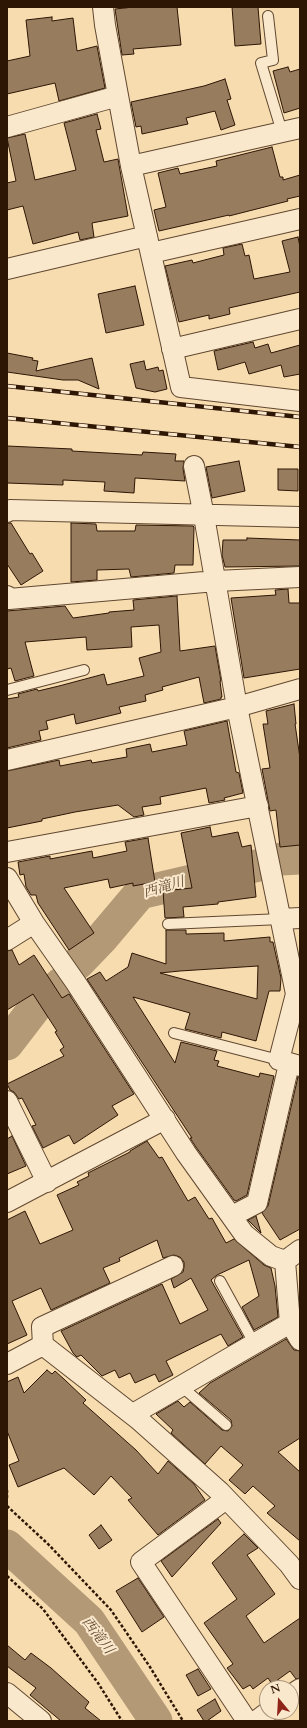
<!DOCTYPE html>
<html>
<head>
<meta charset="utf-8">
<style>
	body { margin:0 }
	#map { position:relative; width:307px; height:1728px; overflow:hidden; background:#f7dcb0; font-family:Cardo,serif }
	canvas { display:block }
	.frame { position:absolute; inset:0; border:8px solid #2e1605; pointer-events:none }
	.north { position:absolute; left:259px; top:1680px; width:40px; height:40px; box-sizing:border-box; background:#fae8cc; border:1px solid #a8947c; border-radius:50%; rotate:342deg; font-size:11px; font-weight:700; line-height:16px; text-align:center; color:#2e1605 }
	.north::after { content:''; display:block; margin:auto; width:14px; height:18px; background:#8f2418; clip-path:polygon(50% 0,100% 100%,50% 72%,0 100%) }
</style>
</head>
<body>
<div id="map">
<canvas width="307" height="1728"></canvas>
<div class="frame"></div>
<div class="north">N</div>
</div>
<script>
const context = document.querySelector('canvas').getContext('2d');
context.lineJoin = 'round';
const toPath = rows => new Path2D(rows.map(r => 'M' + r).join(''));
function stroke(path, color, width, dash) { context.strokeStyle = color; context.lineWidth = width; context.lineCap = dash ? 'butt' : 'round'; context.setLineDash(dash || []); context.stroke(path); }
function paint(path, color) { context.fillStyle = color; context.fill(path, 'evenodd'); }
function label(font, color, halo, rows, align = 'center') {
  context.font = font + ' Cardo,"Noto Serif JP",serif'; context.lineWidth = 4; context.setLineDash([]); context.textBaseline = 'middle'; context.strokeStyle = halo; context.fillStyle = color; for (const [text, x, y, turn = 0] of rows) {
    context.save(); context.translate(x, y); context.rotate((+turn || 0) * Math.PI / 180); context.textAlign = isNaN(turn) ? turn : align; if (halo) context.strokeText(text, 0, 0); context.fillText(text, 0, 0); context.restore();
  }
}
stroke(toPath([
	[281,859,300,858],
	[78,963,102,938,140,893,255,866],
	[7,1044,37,1005,62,983],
	[7,1546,89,1621,156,1721]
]), '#b39976', 33);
const building = toPath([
	[134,7,177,7,181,45,133,49,134,54,122,55,115,9,134,7],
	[232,7,258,7,261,44,235,46,232,7],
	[52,17,52,21,73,18,77,51,97,46,105,88,59,101,55,83,7,94,7,61,30,56,26,20,52,17],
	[288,67,290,72,300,69,300,108,284,113,273,71,288,67],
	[225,79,231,99,227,100,235,125,221,130,215,111,186,118,188,124,142,134,141,126,136,127,131,102,204,86,225,79],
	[97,114,101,129,96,130,104,162,118,159,128,216,92,223,94,237,80,240,78,232,33,244,23,206,7,210,7,183,16,181,7,138,25,134,35,180,76,170,64,123,97,114],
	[272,147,280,177,283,177,283,180,300,175,300,196,287,199,288,201,229,216,229,215,159,231,154,210,166,207,158,173,178,168,180,174,217,166,216,161,272,147],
	[298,237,300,247,300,292,229,308,230,314,209,319,209,315,179,322,165,266,192,260,193,263,224,255,223,248,242,244,245,256,249,255,254,279,290,272,282,241,298,237],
	[135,286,144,325,106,333,98,294,135,286],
	[253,342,255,348,268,344,271,353,300,345,300,374,284,377,281,365,249,374,245,362,218,370,214,351,253,342],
	[7,353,33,358,32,360,38,361,36,371,92,358,99,389,78,380,63,380,7,372,7,353],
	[144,361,146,370,158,367,159,371,163,370,167,389,155,392,136,388,130,364,144,361],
	[7,446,72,449,72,451,142,455,143,452,176,454,175,461,184,461,183,468,185,481,135,478,134,493,104,491,105,482,63,480,63,485,7,483,7,446],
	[239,461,245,491,212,498,206,467,239,461],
	[278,469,298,469,298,491,278,490,278,469],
	[7,523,11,523,30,554,32,553,43,571,21,585,7,564,7,523],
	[71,523,96,524,97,531,135,531,136,525,193,526,194,527,193,565,175,565,174,573,131,577,129,569,97,570,97,580,71,582,71,523],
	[247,538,300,540,300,566,225,567,222,555,223,540,247,540,247,538],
	[288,589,289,603,300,603,300,669,244,678,231,598,276,595,275,590,288,589],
	[177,596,180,651,215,646,221,681,220,681,222,697,221,697,221,699,204,703,199,677,162,687,163,690,145,695,146,701,119,707,121,713,76,724,74,714,46,721,48,729,39,731,41,740,7,748,7,699,19,697,18,694,37,689,38,691,59,686,104,674,107,685,144,676,139,658,161,652,159,625,131,627,132,647,87,650,86,637,25,642,34,676,15,681,11,668,7,669,7,611,65,606,73,618,109,613,109,612,134,610,133,600,177,596],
	[294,704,296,724,295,724,300,758,300,845,280,847,276,810,270,811,262,769,270,768,263,724,268,724,266,711,294,704],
	[227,721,236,772,239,773,243,793,224,798,225,800,209,803,206,788,160,797,161,804,142,807,144,815,134,817,118,805,75,812,42,819,42,821,7,828,7,771,59,760,60,766,91,760,92,763,127,757,126,749,150,744,152,752,187,745,184,731,227,721],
	[210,827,212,837,238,832,242,847,251,845,256,897,218,902,218,904,183,907,184,917,165,918,163,891,192,888,181,833,210,827],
	[148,838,155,882,133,886,133,883,110,888,108,879,64,888,94,933,69,950,38,903,36,895,31,895,26,887,24,874,20,875,18,862,50,856,50,859,92,851,93,858,127,851,125,842,148,838],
	[166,930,186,930,186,934,224,933,224,941,270,937,270,942,273,942,281,978,280,991,269,991,256,1041,222,1032,221,1038,185,1029,190,1013,133,997,175,1063,181,1042,217,1051,214,1060,219,1061,217,1066,259,1077,260,1073,274,1076,247,1195,236,1201,234,1200,196,1147,190,1138,192,1138,87,979,100,972,106,981,128,967,132,953,166,964,166,930],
	[258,966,257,999,160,973,180,971,258,966],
	[12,950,19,965,34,955,62,998,69,994,134,1094,112,1106,118,1115,74,1144,69,1135,43,1148,32,1126,36,1125,22,1098,19,1099,14,1092,10,1090,7,1084,64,1056,60,1050,64,1047,55,1032,57,1031,33,994,7,1010,7,951,12,950],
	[298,1077,300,1077,300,1229,280,1240,262,1213,268,1206,298,1077],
	[12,1136,26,1166,7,1174,7,1139,12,1136],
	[147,1141,159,1158,162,1157,188,1201,195,1197,209,1219,212,1218,226,1243,234,1239,264,1265,271,1268,275,1286,278,1317,254,1330,242,1307,259,1296,249,1260,217,1275,211,1280,243,1337,228,1346,221,1334,166,1361,173,1375,159,1382,155,1374,135,1383,130,1373,119,1378,115,1370,102,1376,81,1355,77,1357,73,1353,61,1331,162,1284,180,1324,208,1310,191,1278,174,1288,171,1279,183,1272,184,1267,184,1262,180,1257,174,1255,163,1258,157,1240,119,1258,120,1261,103,1268,110,1283,51,1310,41,1288,12,1301,27,1335,7,1344,7,1220,25,1211,40,1244,73,1230,57,1195,79,1185,77,1182,89,1176,88,1173,130,1152,130,1151,147,1141],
	[256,1216,259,1226,261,1233,248,1220,256,1216],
	[286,1339,294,1350,300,1351,300,1438,278,1452,300,1472,300,1541,267,1513,275,1506,253,1486,245,1494,229,1480,243,1465,221,1446,205,1464,171,1433,173,1430,156,1414,178,1401,184,1407,190,1402,222,1430,228,1431,232,1426,231,1420,199,1393,210,1383,286,1339],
	[47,1370,52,1374,55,1371,65,1380,86,1400,83,1403,136,1450,158,1474,168,1461,194,1484,205,1500,158,1535,128,1500,132,1498,111,1476,94,1495,64,1468,18,1487,9,1465,19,1461,7,1431,7,1382,18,1377,24,1393,47,1370],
	[218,1519,221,1523,172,1577,161,1561,218,1519],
	[101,1525,112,1540,99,1549,89,1535,101,1525],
	[244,1534,258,1548,247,1555,275,1594,246,1616,264,1643,300,1618,300,1678,296,1679,290,1671,272,1684,268,1678,253,1689,250,1685,243,1689,227,1668,233,1664,204,1623,237,1599,212,1563,244,1534],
	[138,1578,164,1617,142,1632,116,1591,138,1578],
	[7,1645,25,1660,31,1653,51,1668,89,1702,85,1708,101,1721,61,1721,30,1695,36,1688,7,1666,7,1645],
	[198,1669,211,1689,198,1696,186,1675,198,1669],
	[215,1699,221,1711,207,1721,204,1721,197,1710,215,1699]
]);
paint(building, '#977d5e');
stroke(building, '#2e1605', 1);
const service = toPath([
	[268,16,273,60,261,63,282,132],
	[7,690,84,670],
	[168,924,281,919],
	[174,1033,279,1060],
	[220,1281,254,1343],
	[181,1386,226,1425]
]);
const minor = toPath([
	[103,7,105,25,131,166,181,387,300,401],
	[7,127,118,96],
	[131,166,300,128],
	[151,253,300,219],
	[7,269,147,236],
	[172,349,300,319],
	[194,466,204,516,237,707,296,994,279,1060,300,1066],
	[7,512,10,510,300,517],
	[7,596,9,599,216,581,300,577],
	[7,760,237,707,300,689],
	[7,852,258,806],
	[7,878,34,923,76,983,186,1153,244,1234,271,1256,285,1261],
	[281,919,300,918],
	[7,940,34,923],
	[7,1101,47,1182],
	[7,1202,165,1119],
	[232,1216,257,1203,289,1064],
	[285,1261,290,1323,300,1340],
	[285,1261,300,1250],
	[43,1345,42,1327,173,1266],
	[7,1364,43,1345,138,1419,220,1492,289,1564,300,1579],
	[133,1414,290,1323],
	[226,1499,141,1562,247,1721],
	[7,1693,41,1721],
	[291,1695,300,1689],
	[256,1721,268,1712]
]);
stroke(service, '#604830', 12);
stroke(minor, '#604830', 22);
stroke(toPath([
	[7,1490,7,1500],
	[7,1506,48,1544,111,1610,150,1667,183,1721],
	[7,1576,43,1609,98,1683,122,1721]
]), '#2e1605', 2.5, [3, 2]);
stroke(service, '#fae8cc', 10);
stroke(minor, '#fae8cc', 20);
const rail = toPath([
	[7,386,300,417],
	[7,418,300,447]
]);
stroke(rail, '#2e1605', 4.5);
stroke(rail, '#fae8cc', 3, [9]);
label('italic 14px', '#634a32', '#fae8cc', [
	["西滝川",164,888,-16],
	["西滝川",97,1636,53]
]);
</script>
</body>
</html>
